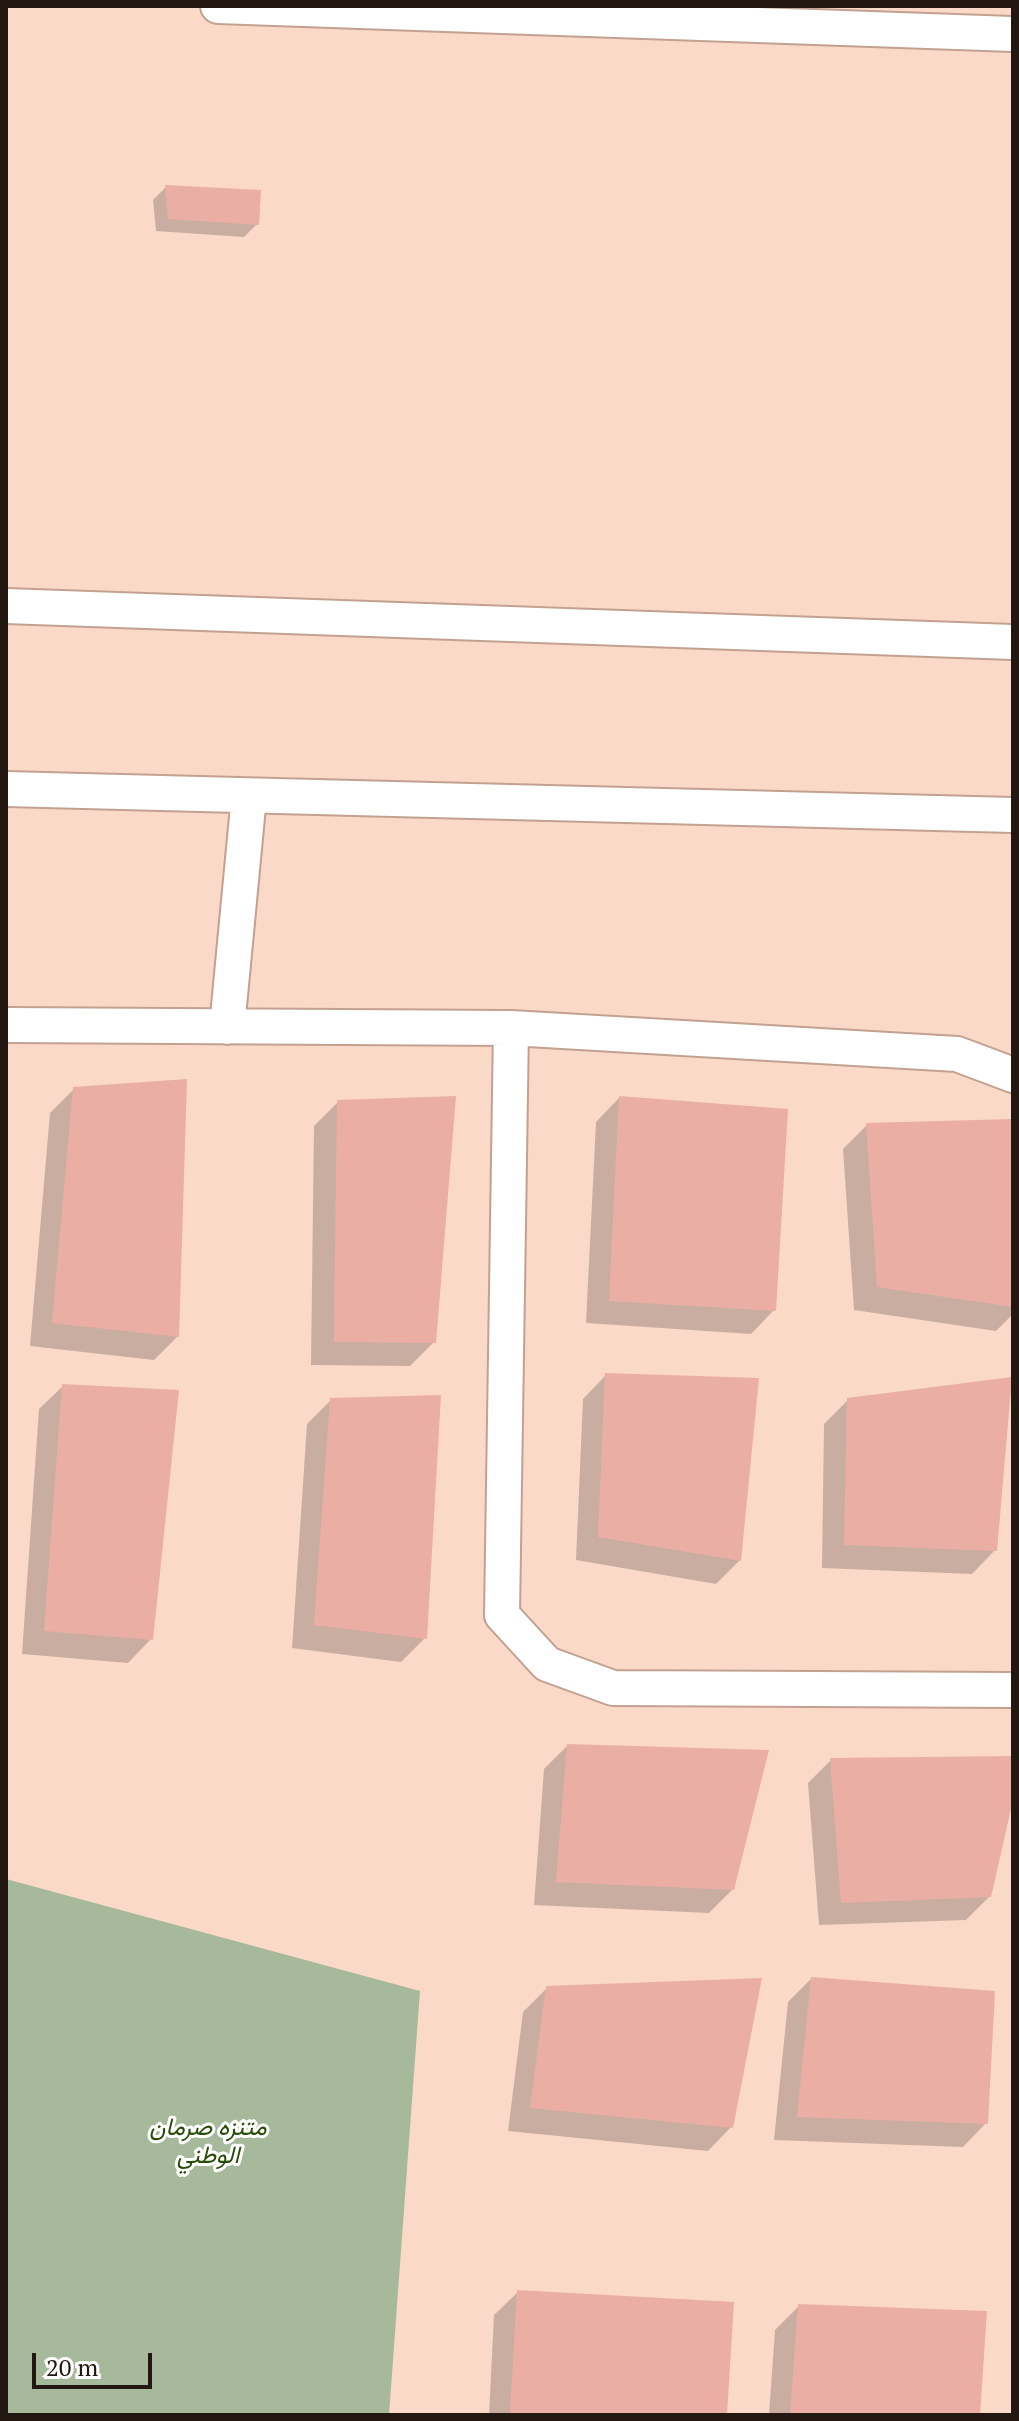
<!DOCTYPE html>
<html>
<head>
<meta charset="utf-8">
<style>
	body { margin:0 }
	#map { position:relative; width:1019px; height:2421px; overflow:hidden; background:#fbd9c8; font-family:"PT Serif",serif }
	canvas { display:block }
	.frame { position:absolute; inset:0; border:8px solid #231711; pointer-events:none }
	.scale { position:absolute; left:32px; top:2353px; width:120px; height:36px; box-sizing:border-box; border:4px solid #231711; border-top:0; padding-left:10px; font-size:24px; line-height:28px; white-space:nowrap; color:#231711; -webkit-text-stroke:6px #fff; paint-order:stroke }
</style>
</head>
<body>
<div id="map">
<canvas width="1019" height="2421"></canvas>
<div class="frame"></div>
<div class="scale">20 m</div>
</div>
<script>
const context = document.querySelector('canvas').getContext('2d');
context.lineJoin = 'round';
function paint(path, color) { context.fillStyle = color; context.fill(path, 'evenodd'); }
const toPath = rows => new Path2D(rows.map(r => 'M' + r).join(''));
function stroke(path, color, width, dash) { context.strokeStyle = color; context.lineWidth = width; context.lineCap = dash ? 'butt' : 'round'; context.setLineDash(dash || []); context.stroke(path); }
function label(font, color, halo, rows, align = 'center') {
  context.font = font + ' "PT Serif",Vazirmatn,serif'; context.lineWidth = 6; context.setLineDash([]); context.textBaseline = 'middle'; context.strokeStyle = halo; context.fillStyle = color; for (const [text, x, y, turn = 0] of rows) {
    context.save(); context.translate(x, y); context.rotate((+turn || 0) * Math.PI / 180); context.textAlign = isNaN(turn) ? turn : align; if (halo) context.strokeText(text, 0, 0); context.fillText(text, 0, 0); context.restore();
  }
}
paint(toPath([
	[6,1879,420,1991,389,2415,6,2415]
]), '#a6ba9b');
paint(toPath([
	[166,187,257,224,244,237,156,231,153,200],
	[74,1089,177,1337,154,1360,30,1346,50,1113],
	[619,1098,774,1310,751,1334,586,1323,596,1122],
	[338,1102,434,1342,410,1366,311,1365,314,1126],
	[1013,1121,1013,1314,996,1331,854,1310,843,1149,867,1125],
	[606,1375,739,1561,716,1584,576,1560,583,1399],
	[63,1386,151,1639,128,1663,22,1654,39,1409],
	[331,1400,425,1638,401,1662,292,1648,307,1424],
	[848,1400,995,1550,972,1574,822,1568,824,1424],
	[567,1746,733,1889,709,1913,534,1905,544,1769],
	[1013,1758,1013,1791,990,1896,966,1920,819,1925,808,1783,831,1760],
	[811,1979,986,2123,963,2147,774,2140,788,2002],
	[547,1988,731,2127,708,2151,508,2131,523,2012],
	[518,2292,725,2415,489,2415,494,2315],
	[799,2306,978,2415,769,2415,775,2330]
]), '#0003');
paint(toPath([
	[165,185,261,190,259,225,168,219],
	[187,1079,179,1337,52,1323,73,1087],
	[456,1096,436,1343,334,1342,337,1100],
	[619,1096,788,1109,776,1311,609,1301],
	[1013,1119,1013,1307,877,1287,866,1123],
	[605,1373,759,1378,741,1561,598,1537],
	[1012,1377,997,1551,844,1545,847,1398],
	[62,1384,179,1390,153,1640,44,1631],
	[441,1395,427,1639,314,1625,330,1398],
	[567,1744,769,1750,734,1890,556,1882],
	[1013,1756,1013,1800,991,1897,841,1903,830,1758],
	[811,1977,995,1991,988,2124,797,2117],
	[762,1978,733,2128,530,2108,546,1986],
	[517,2290,734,2302,727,2415,510,2415],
	[798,2304,987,2311,980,2415,790,2415]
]), '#eaaea5');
const minor = toPath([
	[218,6,1013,34],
	[6,606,1013,642],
	[6,789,1013,815],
	[6,1025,511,1028,957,1054,1013,1075],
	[227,1027,249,796],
	[511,1028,502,1615,547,1664,613,1688,1013,1690]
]);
stroke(minor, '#c2a191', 38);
stroke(minor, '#fff', 34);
label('italic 24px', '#294c09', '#fff', [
	["متنزه صرمان",208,2128],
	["الوطني",208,2156]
]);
</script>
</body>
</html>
